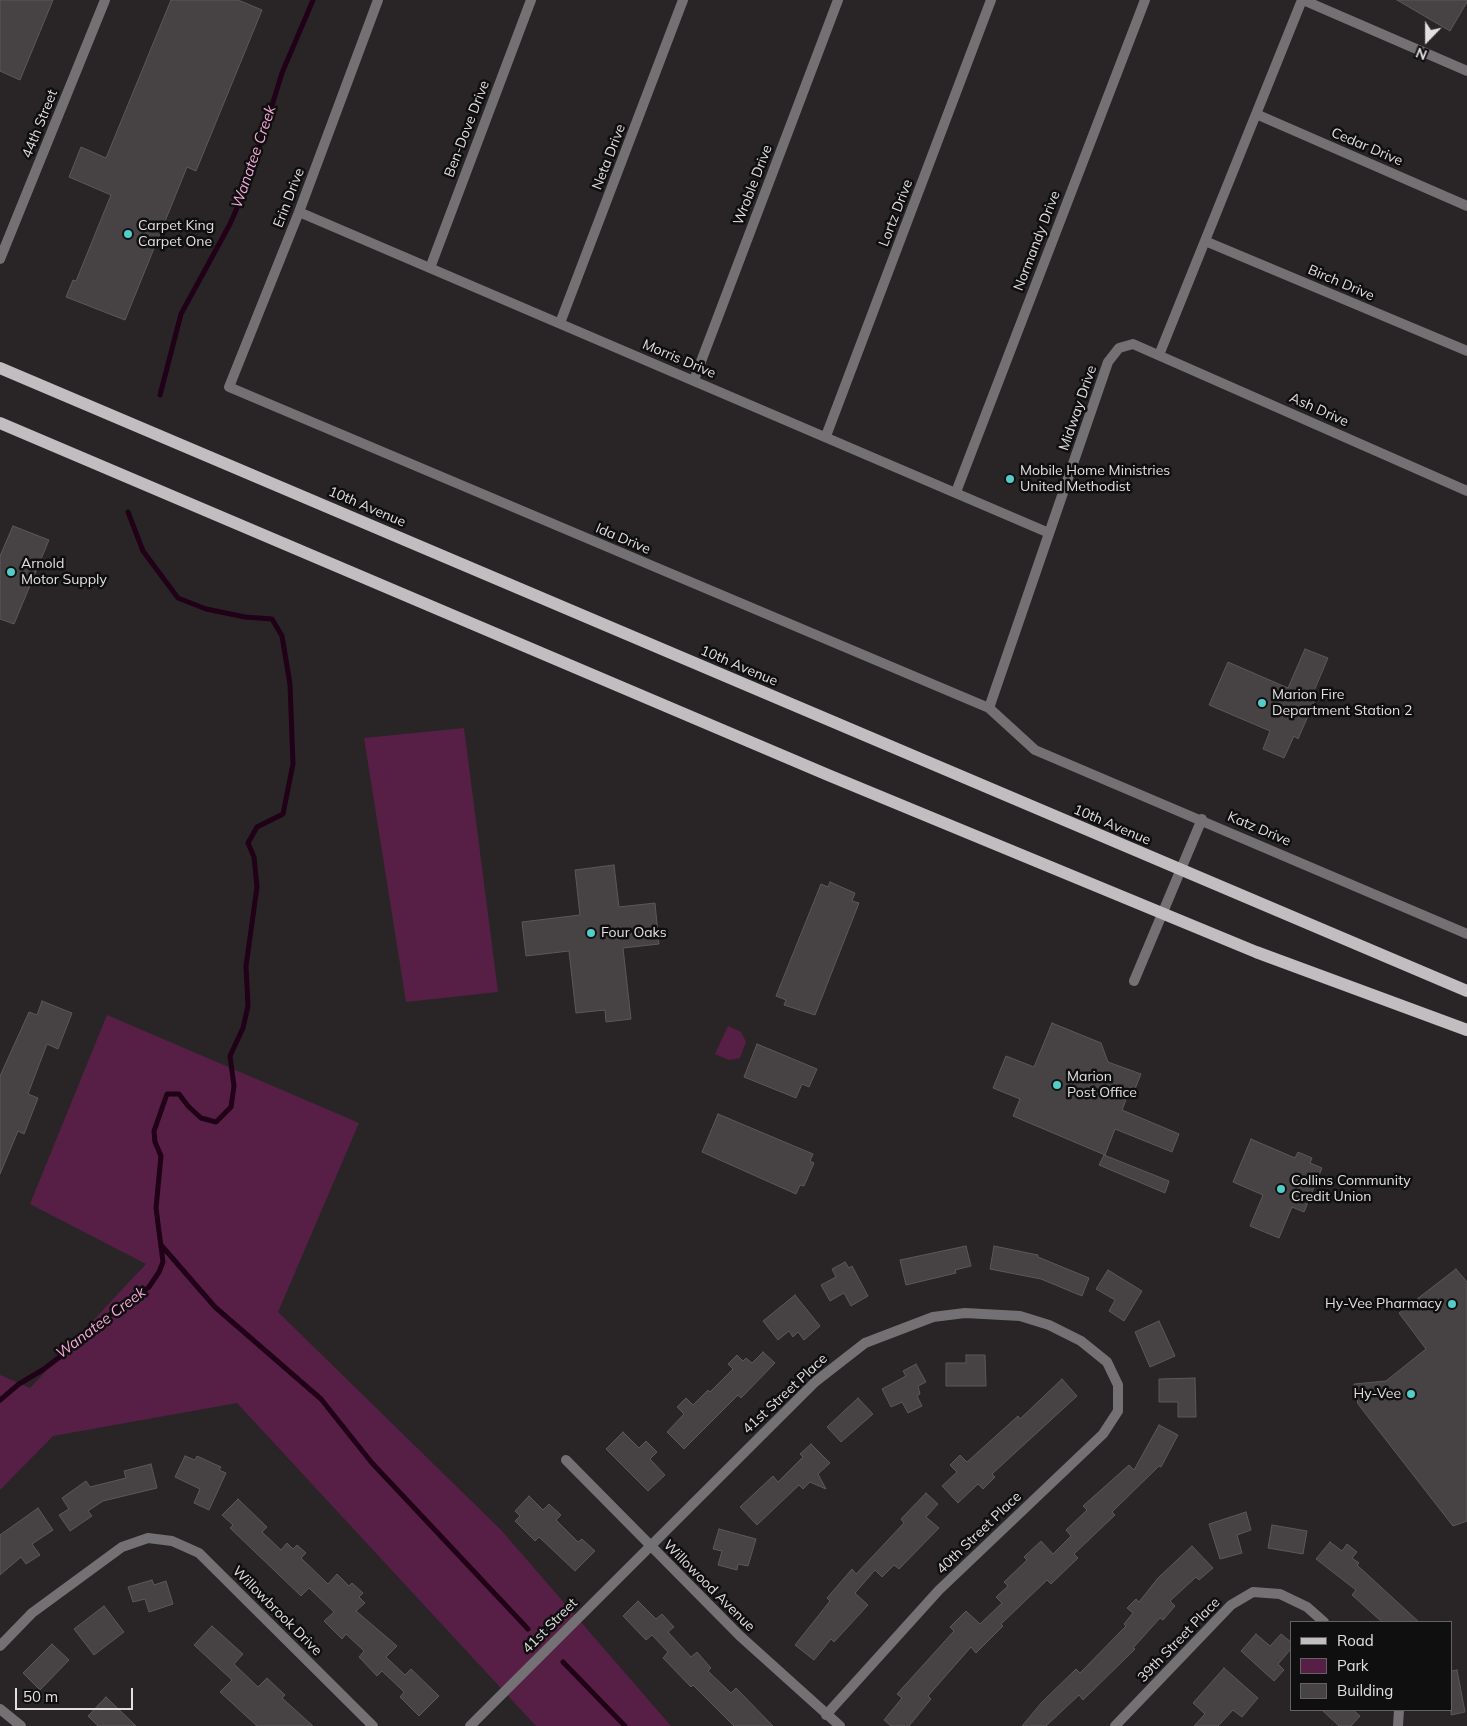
<!DOCTYPE html>
<html>
<head>
<meta charset="utf-8">
<style>
	body { margin:0 }
	#map { position:relative; width:1467px; height:1726px; overflow:hidden; background:#292527; font-family:Mulish,sans-serif }
	canvas { display:block }
	.legend { position:absolute; left:1290px; top:1621px; width:162px; height:90px; box-sizing:border-box; background:#100f10; border:1px solid #646263; margin:0; padding:6px 9px; list-style:none; font-size:15px; color:#e1dfe0 }
	.legend li { display:flex; align-items:center; gap:10px; height:25px }
	.legend b { width:25px; border:1px solid #646263 }
	.north { position:absolute; left:1402px; top:15px; width:50px; height:50px; -webkit-text-stroke:4px #100f10; paint-order:stroke; rotate:202deg; font-size:14px; font-weight:700; line-height:20px; text-align:center; color:#e1dfe0 }
	.north::after { content:''; display:block; margin:auto; width:18px; height:22px; background:#e1dfe0; clip-path:polygon(50% 0,100% 100%,50% 72%,0 100%) }
	.scale { position:absolute; left:15px; top:1688px; width:118px; height:22px; box-sizing:border-box; border:2px solid #e1dfe0; border-top:0; padding-left:6px; font-size:15px; line-height:18px; white-space:nowrap; color:#e1dfe0; -webkit-text-stroke:4px #100f10; paint-order:stroke }
</style>
</head>
<body>
<div id="map">
<canvas width="1467" height="1726"></canvas>
<ul class="legend">
<li><b style="height:6px;background:#c1bdc0"></b>Road</li>
<li><b style="height:14px;background:#571f45"></b>Park</li>
<li><b style="height:14px;background:#474345"></b>Building</li>
</ul>
<div class="north">N</div>
<div class="scale">50 m</div>
</div>
<script>
const context = document.querySelector('canvas').getContext('2d');
context.lineJoin = 'round';
function paint(path, color) { context.fillStyle = color; context.fill(path, 'evenodd'); }
const toPath = rows => new Path2D(rows.map(r => 'M' + r).join(''));
function stroke(path, color, width, dash) { context.strokeStyle = color; context.lineWidth = width; context.lineCap = dash ? 'butt' : 'round'; context.setLineDash(dash || []); context.stroke(path); }
function label(font, color, halo, rows, align = 'center') {
  context.font = font + ' Mulish,sans-serif'; context.lineWidth = 5; context.setLineDash([]); context.textBaseline = 'middle'; context.strokeStyle = halo; context.fillStyle = color; for (const [text, x, y, turn = 0] of rows) {
    context.save(); context.translate(x, y); context.rotate((+turn || 0) * Math.PI / 180); context.textAlign = isNaN(turn) ? turn : align; if (halo) context.strokeText(text, 0, 0); context.fillText(text, 0, 0); context.restore();
  }
}
paint(toPath([
	[464,728,498,992,406,1002,364,738],
	[107,1015,359,1123,278,1312,501,1530,671,1726,536,1726,237,1403,53,1436,0,1490,0,1375,30,1388,146,1264,30,1204],
	[728,1026,741,1032,746,1042,740,1058,729,1060,715,1054]
]), '#571f45');
stroke(toPath([
	[160,395,181,314,230,224,248,183,282,73,313,0],
	[161,1245,215,1307,321,1399,372,1463,528,1629],
	[0,1400,19,1384,44,1369,74,1346,87,1331,149,1287,159,1272,163,1262,156,1208,161,1156,155,1142,154,1131,167,1094,179,1094,188,1106,201,1118,216,1122,231,1107,234,1086,230,1056,243,1028,248,1006,246,966,257,887,254,857,248,843,257,827,283,814,293,764,290,684,282,636,272,619,245,617,206,609,178,598,143,551,128,512],
	[563,1662,625,1726]
]), '#200117', 5);
const building = toPath([
	[0,0,53,0,20,80,0,71,0,0],
	[171,0,238,0,262,10,196,171,187,167,125,320,66,297,73,280,76,281,111,195,69,177,81,147,106,158,171,0],
	[1397,0,1467,0,1467,2,1450,31,1397,0],
	[13,526,49,540,14,624,0,619,0,556,13,526],
	[1305,649,1328,658,1311,698,1315,700,1298,739,1294,736,1284,758,1263,749,1270,731,1209,705,1228,662,1288,688,1305,649],
	[614,865,619,907,655,903,659,944,623,948,631,1019,606,1022,605,1010,576,1013,569,951,526,956,522,922,580,915,575,870,614,865],
	[830,882,855,893,852,901,859,903,815,1015,784,1005,786,1000,776,996,821,884,828,887,830,882],
	[42,1001,72,1013,58,1049,47,1044,28,1094,38,1098,24,1134,18,1131,0,1174,0,1076,29,1012,37,1015,42,1001],
	[1052,1023,1101,1043,1108,1062,1141,1074,1135,1089,1131,1087,1122,1110,1179,1134,1172,1152,1115,1129,1105,1155,1013,1116,1020,1099,993,1088,1006,1056,1034,1067,1052,1023],
	[757,1044,817,1069,809,1087,802,1084,796,1098,744,1077,757,1044],
	[718,1114,813,1154,810,1161,814,1163,804,1186,800,1185,796,1194,702,1152,718,1114],
	[1251,1139,1295,1158,1298,1152,1312,1158,1310,1163,1322,1168,1304,1212,1292,1207,1279,1238,1250,1226,1263,1195,1233,1182,1251,1139],
	[1104,1155,1169,1181,1165,1193,1099,1165,1104,1155],
	[966,1246,971,1266,955,1270,956,1273,906,1285,900,1260,966,1246],
	[994,1246,1038,1255,1038,1257,1089,1278,1082,1296,1041,1279,990,1269,994,1246],
	[845,1262,849,1268,852,1266,868,1296,851,1306,844,1293,830,1301,821,1285,836,1277,832,1269,845,1262],
	[1456,1269,1467,1282,1467,1521,1453,1526,1358,1404,1354,1384,1386,1381,1426,1349,1399,1313,1456,1269],
	[1108,1270,1142,1291,1124,1321,1109,1311,1115,1300,1096,1289,1108,1270],
	[795,1295,820,1326,804,1340,798,1332,793,1337,789,1331,778,1340,763,1321,795,1295],
	[1159,1321,1175,1356,1150,1367,1135,1332,1159,1321],
	[763,1352,775,1363,741,1398,738,1395,684,1449,667,1432,684,1414,677,1407,686,1398,693,1405,708,1390,710,1392,733,1369,728,1364,737,1355,743,1361,746,1358,752,1363,763,1352],
	[966,1355,985,1355,986,1386,946,1386,946,1363,966,1363,966,1355],
	[916,1364,926,1382,918,1386,920,1394,917,1396,922,1406,908,1413,902,1402,891,1407,882,1389,906,1376,903,1371,916,1364],
	[1195,1378,1196,1417,1178,1417,1178,1402,1159,1402,1159,1379,1195,1378],
	[1062,1379,1077,1396,992,1474,995,1477,983,1489,978,1484,958,1503,942,1486,957,1472,950,1465,960,1455,967,1462,1018,1416,1020,1419,1062,1379],
	[858,1398,873,1414,841,1442,827,1427,858,1398],
	[1159,1425,1178,1435,1161,1467,1159,1466,1112,1512,1115,1515,1074,1554,1078,1558,1051,1584,1047,1580,1001,1624,1003,1626,976,1653,971,1647,928,1696,931,1699,909,1726,891,1726,884,1720,902,1698,897,1694,954,1631,950,1627,966,1611,980,1624,1002,1603,996,1597,1008,1586,1004,1582,1027,1560,1024,1557,1041,1541,1053,1554,1071,1536,1066,1530,1087,1510,1083,1506,1129,1465,1134,1470,1159,1425],
	[623,1432,639,1448,646,1441,657,1452,650,1459,665,1475,648,1491,606,1449,623,1432],
	[811,1444,830,1463,818,1474,826,1489,810,1482,803,1489,799,1485,757,1525,740,1507,773,1476,778,1482,803,1457,800,1454,811,1444],
	[185,1456,195,1460,197,1456,221,1467,219,1470,226,1473,209,1510,194,1503,200,1489,175,1477,185,1456],
	[151,1464,157,1488,103,1501,88,1511,92,1516,70,1531,59,1515,69,1509,62,1498,86,1481,90,1487,126,1478,124,1471,151,1464],
	[926,1493,938,1504,926,1517,939,1528,899,1569,894,1565,882,1577,875,1570,855,1593,868,1605,834,1642,831,1639,814,1660,795,1645,830,1601,827,1598,852,1569,856,1574,904,1523,901,1519,926,1493],
	[529,1496,543,1510,549,1504,561,1515,556,1520,578,1542,582,1539,595,1551,575,1571,539,1537,535,1541,515,1521,520,1516,515,1511,529,1496],
	[238,1499,267,1527,262,1532,281,1550,287,1543,293,1549,297,1545,306,1553,301,1558,328,1584,337,1574,349,1586,352,1583,363,1593,359,1597,365,1603,356,1611,397,1646,386,1657,405,1675,411,1669,439,1696,419,1716,400,1697,404,1692,382,1671,377,1676,359,1657,364,1651,346,1634,342,1639,324,1621,334,1612,309,1588,301,1596,230,1528,233,1525,222,1515,238,1499],
	[38,1508,53,1530,32,1544,40,1555,26,1564,21,1557,0,1575,0,1535,38,1508],
	[1246,1512,1251,1530,1237,1535,1242,1553,1220,1559,1209,1524,1246,1512],
	[1272,1525,1307,1531,1303,1554,1268,1548,1272,1525],
	[719,1529,756,1539,748,1566,738,1564,737,1570,718,1565,722,1551,713,1549,719,1529],
	[1330,1542,1342,1551,1347,1544,1357,1552,1352,1558,1359,1563,1357,1565,1419,1622,1382,1622,1352,1595,1356,1590,1316,1559,1330,1542],
	[1192,1546,1213,1568,1199,1580,1196,1577,1170,1601,1175,1606,1163,1620,1160,1618,1133,1648,1135,1649,1083,1700,1079,1695,1046,1726,1022,1726,1042,1702,1076,1669,1080,1673,1126,1626,1124,1624,1133,1613,1127,1608,1136,1599,1139,1602,1158,1578,1192,1546],
	[152,1580,154,1585,166,1581,173,1604,149,1612,145,1599,133,1602,128,1587,152,1580],
	[638,1601,656,1619,662,1614,674,1627,668,1632,691,1657,697,1652,711,1668,708,1671,731,1693,736,1688,773,1726,734,1726,693,1685,691,1687,663,1658,668,1652,652,1635,646,1640,623,1616,638,1601],
	[104,1606,124,1632,94,1655,74,1629,104,1606],
	[212,1626,243,1654,234,1664,258,1687,267,1678,285,1695,282,1698,313,1726,257,1726,220,1692,232,1680,194,1645,212,1626],
	[1256,1634,1270,1646,1281,1634,1291,1642,1291,1649,1278,1664,1284,1670,1274,1681,1241,1651,1256,1634],
	[52,1644,69,1660,40,1690,23,1673,52,1644],
	[1224,1668,1258,1698,1242,1717,1233,1710,1218,1726,1194,1726,1205,1714,1193,1703,1224,1668],
	[1457,1670,1465,1712,1451,1715,1451,1671,1457,1670],
	[106,1697,136,1726,98,1726,88,1716,106,1697],
	[1322,1710,1353,1710,1360,1716,1351,1726,1339,1726,1322,1710]
]);
paint(building, '#474345');
stroke(building, '#5c585a', 1);
stroke(toPath([
	[378,0,299,212,229,387,989,708,1035,750,1467,934],
	[1303,0,1467,71],
	[1256,114,1467,206],
	[299,212,1049,533],
	[1205,241,1467,351],
	[430,268,531,0],
	[560,323,683,0],
	[1159,355,1302,0],
	[694,380,838,0],
	[826,436,991,0],
	[956,492,1145,0],
	[989,708,1108,362,1119,348,1133,344,1467,491],
	[1134,981,1202,819],
	[566,1460,740,1636,840,1726],
	[0,1646,32,1613,122,1547,148,1538,172,1541,199,1553,373,1726],
	[0,1709,21,1726],
	[470,1726,815,1382,865,1343,933,1317,965,1313,1020,1316,1049,1325,1081,1341,1107,1362,1118,1385,1118,1411,1103,1434,939,1590,826,1715],
	[1115,1726,1231,1605,1253,1592,1280,1594,1307,1607,1324,1622],
	[1398,1726,1399,1710]
]), '#737173', 10);
stroke(toPath([
	[0,259,105,0]
]), '#737173', 10);
stroke(toPath([
	[0,368,1467,991],
	[0,423,828,775,1256,952,1467,1030]
]), '#c1bdc0', 12);
for (const [x, y, r, color] of [
	[128,234,5,"#53cdc9"],
	[1010,479,5,"#53cdc9"],
	[11,572,5,"#53cdc9"],
	[1262,703,5,"#53cdc9"],
	[591,933,5,"#53cdc9"],
	[1057,1085,5,"#53cdc9"],
	[1281,1189,5,"#53cdc9"],
	[1452,1304,5,"#53cdc9"],
	[1411,1394,5,"#53cdc9"]
]) { const dot = new Path2D(); dot.arc(x, y, r, 0, 2 * Math.PI); context.fillStyle = color; context.fill(dot); stroke(dot, '#100f10', 2); }
label('14px', '#e1dfe0', '#100f10', [
	["44th Street",40,124,-68],
	["Ben-Dove Drive",467,129,-69],
	["Cedar Drive",1367,147,23],
	["Neta Drive",609,157,-69],
	["Wroble Drive",753,185,-69],
	["Erin Drive",289,198,-69],
	["Lortz Drive",896,213,-69],
	["Normandy Drive",1037,241,-69],
	["Birch Drive",1341,283,23],
	["Morris Drive",679,359,23],
	["Midway Drive",1078,408,-71],
	["Ash Drive",1319,410,24],
	["10th Avenue",367,507,23],
	["Ida Drive",623,539,23],
	["10th Avenue",739,666,23],
	["10th Avenue",1112,825,23],
	["Katz Drive",1259,829,23],
	["41st Street Place",785,1394,-43],
	["40th Street Place",979,1533,-44],
	["Willowood Avenue",709,1586,45],
	["Willowbrook Drive",277,1611,45],
	["41st Street",550,1626,-45],
	["39th Street Place",1179,1640,-46]
]);
label('14px', '#e1dfe0', '#100f10', [
	["Carpet King",138,226],
	["Carpet One",138,242],
	["Mobile Home Ministries",1020,471],
	["United Methodist",1020,487],
	["Arnold",21,564],
	["Motor Supply",21,580],
	["Marion Fire",1272,695],
	["Department Station 2",1272,711],
	["Four Oaks",601,933],
	["Marion",1067,1077],
	["Post Office",1067,1093],
	["Collins Community",1291,1181],
	["Credit Union",1291,1197],
	["Hy-Vee Pharmacy",1442,1304,"right"],
	["Hy-Vee",1401,1394,"right"]
], 'left');
label('italic 15px', '#f7a7d9', '#100f10', [
	["Wanatee Creek",254,157,-71],
	["Wanatee Creek",101,1323,-37]
]);
</script>
</body>
</html>
